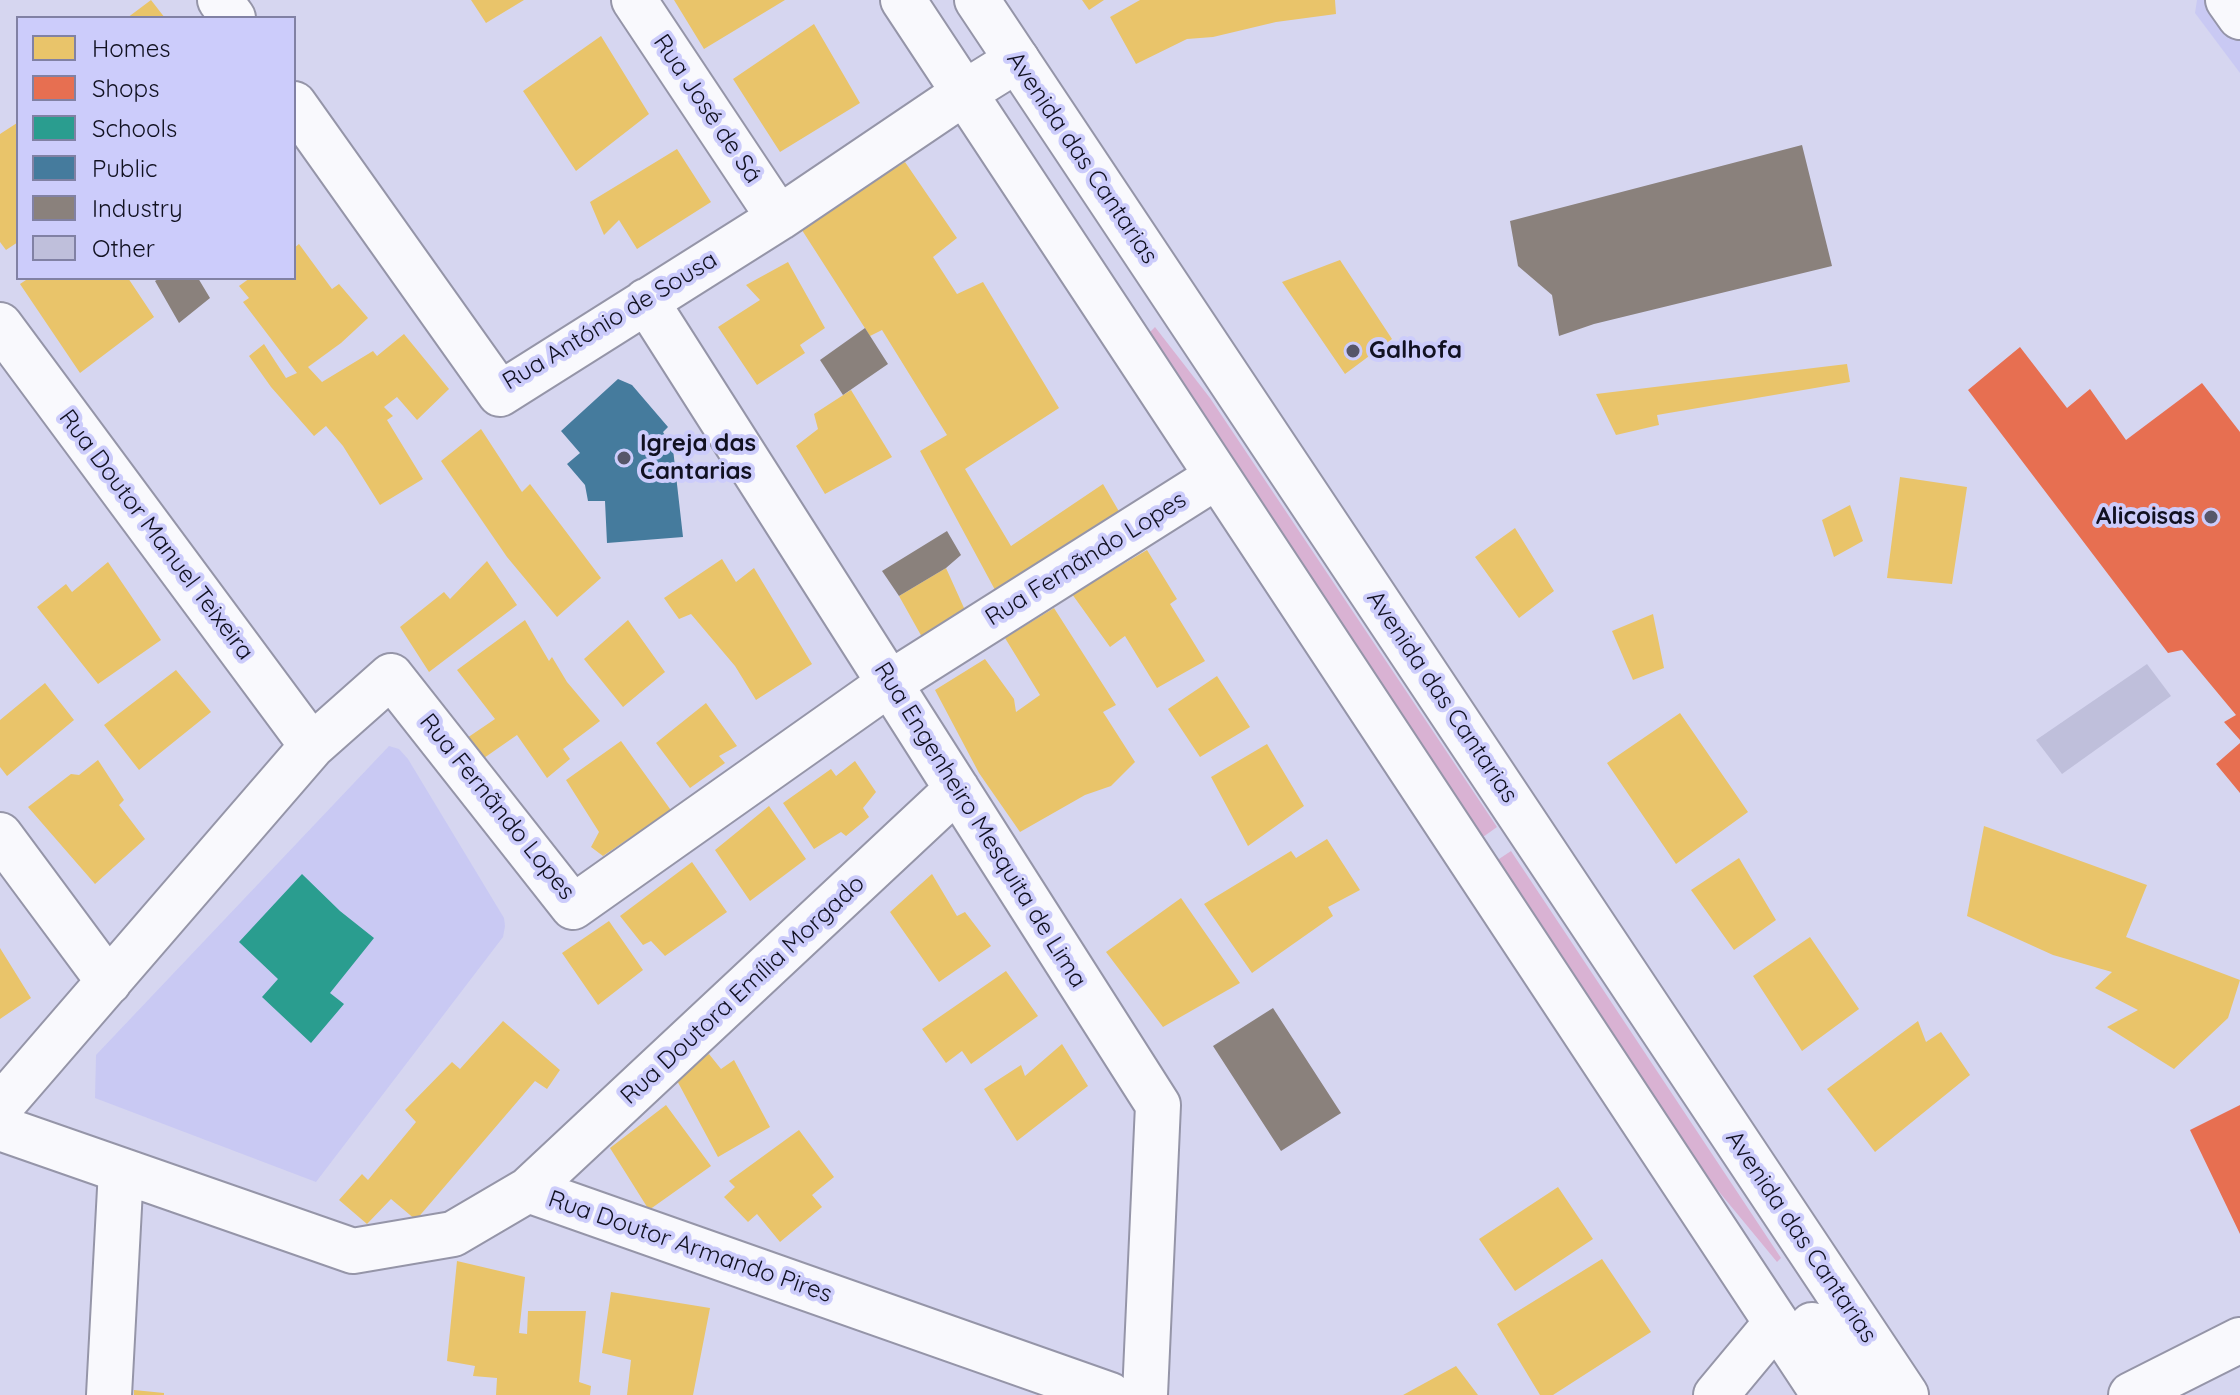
<!DOCTYPE html>
<html>
<head>
<meta charset="utf-8">
<style>
	body { margin:0 }
	#map { position:relative; width:2240px; height:1395px; overflow:hidden; background:#d6d6f0; font-family:Quicksand,sans-serif }
	canvas { display:block }
	.legend { position:absolute; left:16px; top:16px; width:280px; height:264px; box-sizing:border-box; background:#ccccfb; border:2px solid #8181a4; margin:0; padding:10px 14px; list-style:none; font-size:24px; color:#111121 }
	.legend li { display:flex; align-items:center; gap:16px; height:40px }
	.legend b { width:40px; border:2px solid #8181a4 }
</style>
</head>
<body>
<div id="map">
<canvas width="2240" height="1395"></canvas>
<ul class="legend">
<li><b style="height:22px;background:#e9c46a"></b>Homes</li>
<li><b style="height:22px;background:#e76f51"></b>Shops</li>
<li><b style="height:22px;background:#2a9d8f"></b>Schools</li>
<li><b style="height:22px;background:#457b9d"></b>Public</li>
<li><b style="height:22px;background:#8a817c"></b>Industry</li>
<li><b style="height:22px;background:#bfbfdb"></b>Other</li>
</ul>
</div>
<script>
const context = document.querySelector('canvas').getContext('2d');
context.lineJoin = 'round';
function paint(path, color) { context.fillStyle = color; context.fill(path, 'evenodd'); }
const toPath = rows => new Path2D(rows.map(r => 'M' + r).join(''));
function stroke(path, color, width, dash) { context.strokeStyle = color; context.lineWidth = width; context.lineCap = dash ? 'butt' : 'round'; context.setLineDash(dash || []); context.stroke(path); }
function label(font, color, halo, rows, align = 'center') {
  context.font = font + ' Quicksand,sans-serif'; context.lineWidth = 8; context.setLineDash([]); context.textBaseline = 'middle'; context.strokeStyle = halo; context.fillStyle = color; for (const [text, x, y, turn = 0] of rows) {
    context.save(); context.translate(x, y); context.rotate((+turn || 0) * Math.PI / 180); context.textAlign = isNaN(turn) ? turn : align; if (halo) context.strokeText(text, 0, 0); context.fillText(text, 0, 0); context.restore();
  }
}
paint(toPath([
	[2197,0,2240,0,2240,73,2195,13],
	[389,746,399,749,408,759,504,918,505,926,503,937,316,1182,95,1098,96,1055]
]), '#c9c9f3');
paint(toPath([
	[1155,327,1210,398,1497,827,1483,837,1149,333],
	[1511,851,1781,1258,1777,1262,1706,1176,1496,861]
]), '#d9b2d3');
paint(toPath([
	[151,0,165,18,127,18],
	[471,0,524,0,486,23],
	[674,0,785,0,704,49],
	[1082,0,1104,0,1089,10],
	[1140,0,1335,0,1336,14,1276,22,1213,37,1187,39,1136,64,1110,17],
	[814,24,860,103,780,152,733,79],
	[601,36,649,114,576,171,523,91],
	[17,123,18,242,6,250,0,242,0,134],
	[677,149,711,202,637,249,619,220,604,235,590,202],
	[905,162,957,238,933,257,957,294,983,282,1059,408,965,469,1011,546,1103,484,1124,520,1001,601,920,451,947,435,882,330,870,336,800,227],
	[299,244,332,289,339,284,368,318,341,343,308,367,322,382,373,351,377,356,404,334,449,389,417,420,397,397,384,407,393,416,387,420,423,479,380,505,343,446,326,426,314,436,271,387,249,356,264,344,286,378,297,373,243,302,249,298,239,286,250,278,294,278,294,248],
	[1340,260,1392,339,1345,374,1282,282],
	[788,262,825,328,800,345,805,353,757,385,718,327,760,300,746,285],
	[29,278,128,278,154,317,80,373,20,284],
	[1847,364,1850,382,1657,415,1659,425,1616,435,1596,394],
	[851,390,892,457,825,494,796,446,818,429,814,414],
	[481,429,522,492,530,484,601,578,557,617,507,557,441,461],
	[1900,477,1967,487,1952,584,1887,578],
	[1850,505,1863,541,1834,557,1822,520],
	[1515,528,1554,591,1519,618,1475,557],
	[1147,550,1177,599,1170,604,1205,661,1157,688,1125,636,1110,647,1072,594],
	[722,559,736,582,754,568,812,664,756,700,735,666,691,614,679,619,664,598],
	[487,561,517,605,429,672,400,627,444,592,450,599],
	[108,562,161,640,98,684,37,607,66,584,72,592],
	[946,568,969,619,927,646,899,596],
	[1054,608,1116,705,1103,712,1135,762,1111,786,1085,795,1020,832,979,773,935,690,985,659,1014,699,1016,712,1040,695,1005,638],
	[1653,614,1664,668,1633,680,1612,631],
	[525,620,549,661,552,657,567,682,600,721,563,749,570,759,547,778,517,735,484,758,467,738,495,719,457,670],
	[628,620,665,672,623,707,584,659],
	[176,670,211,712,139,770,104,725],
	[1217,676,1250,727,1200,757,1168,709],
	[45,683,74,720,7,776,0,767,0,720],
	[706,703,737,746,719,756,725,763,690,788,656,743],
	[1680,713,1748,812,1676,864,1607,763],
	[621,741,678,820,649,844,637,833,603,856,591,847,599,832,566,780],
	[1267,744,1304,806,1248,846,1211,777],
	[98,760,124,800,119,805,145,839,95,884,28,807,71,774,79,775],
	[855,761,876,792,863,808,869,817,846,836,841,832,814,849,783,803,831,769,836,776],
	[769,806,806,859,750,901,715,850],
	[1984,826,2147,885,2126,937,2240,980,2228,1018,2174,1069,2107,1027,2138,1010,2095,988,2112,972,2053,955,1967,916],
	[1327,839,1360,890,1328,907,1333,916,1252,973,1204,904,1291,851,1296,858],
	[1739,858,1776,920,1734,950,1691,890],
	[692,862,727,912,665,956,651,941,643,945,620,916],
	[932,874,957,916,965,912,991,946,939,982,890,912],
	[1181,898,1240,983,1163,1027,1106,952],
	[609,921,643,970,598,1005,562,953],
	[1810,937,1859,1009,1802,1051,1753,976],
	[0,948,31,998,0,1019],
	[1006,971,1038,1016,971,1064,962,1051,946,1063,922,1029],
	[503,1021,560,1070,547,1089,535,1081,416,1220,391,1199,367,1224,339,1200,362,1174,368,1180,416,1122,405,1110,452,1062,460,1069],
	[1918,1021,1926,1042,1941,1032,1970,1075,1875,1152,1827,1089],
	[1062,1044,1088,1086,1017,1141,984,1089,1021,1065,1025,1076],
	[709,1054,721,1069,734,1060,770,1127,718,1157,674,1075],
	[666,1105,711,1166,649,1210,610,1148],
	[799,1130,834,1177,812,1195,822,1207,780,1242,757,1214,748,1222,724,1197,735,1187,729,1181],
	[1558,1187,1593,1239,1515,1291,1479,1239],
	[1602,1259,1651,1332,1553,1395,1540,1395,1497,1324],
	[457,1261,525,1277,519,1333,527,1334,528,1311,586,1311,579,1382,591,1386,590,1395,496,1395,497,1378,473,1376,475,1366,447,1361],
	[611,1292,710,1308,693,1395,627,1395,631,1360,602,1353],
	[1456,1366,1478,1395,1403,1395],
	[134,1390,164,1393,164,1395,134,1395]
]), '#e9c46a');
paint(toPath([
	[2020,347,2067,408,2090,389,2126,440,2202,383,2240,432,2240,740,2224,722,2236,715,2182,650,2168,653,1968,390],
	[2240,743,2240,793,2216,764],
	[2240,1105,2240,1234,2190,1130]
]), '#e76f51');
paint(toPath([
	[302,874,340,911,374,938,330,993,344,1004,311,1043,262,997,278,979,239,942]
]), '#2a9d8f');
paint(toPath([
	[618,379,632,385,668,427,663,432,673,449,683,537,607,543,605,501,588,501,585,485,567,464,580,453,561,431]
]), '#457b9d');
paint(toPath([
	[1802,145,1832,266,1594,324,1559,336,1552,295,1518,266,1510,221],
	[160,278,198,278,210,298,179,323,155,281],
	[865,328,888,364,843,395,820,360],
	[947,531,961,555,946,568,899,596,882,571],
	[1273,1008,1341,1113,1281,1151,1213,1046]
]), '#8a817c');
paint(toPath([
	[2147,664,2171,696,2062,774,2036,740]
]), '#bfbfdb');
const minor = toPath([
	[220,0,233,18],
	[634,0,779,218],
	[2228,0,2240,17],
	[294,104,500,394,779,218,964,93,1017,60],
	[646,301,1158,1105,1145,1395],
	[0,325,312,746],
	[0,835,109,982],
	[0,1107,312,746,391,676,573,907,890,683,1216,477],
	[0,1128,353,1251,453,1234,528,1190,1110,1395],
	[528,1190,957,789],
	[109,1395,121,1170],
	[1716,1395,1776,1323],
	[2131,1395,2240,1340]
]);
const major = toPath([
	[903,0,1824,1395],
	[977,0,1906,1395],
	[1812,1325,1862,1395]
]);
stroke(minor, '#9595a8', 48);
stroke(major, '#9595a8', 48);
stroke(minor, '#f9f9fd', 44);
stroke(major, '#f9f9fd', 44);
for (const [x, y, r, color] of [
	[1353,351,8,"#565669"],
	[624,458,8,"#565669"],
	[2211,517,8,"#565669"]
]) { const dot = new Path2D(); dot.arc(x, y, r, 0, 2 * Math.PI); context.fillStyle = color; context.fill(dot); stroke(dot, '#ccccfb', 3); }
label('24px', '#111121', '#ccccfb', [
	["Rua José de Sá",707,109,56],
	["Avenida das Cantarias",1082,158,56],
	["Rua António de Sousa",610,321,-31],
	["Rua Doutor Manuel Teixeira",156,535,53],
	["Rua Fernãndo Lopes",1086,559,-32],
	["Avenida das Cantarias",1442,697,56],
	["Rua Fernãndo Lopes",497,807,51],
	["Rua Engenheiro Mesquita de Lima",980,825,58],
	["Rua Doutora Emília Morgado",743,990,-43],
	["Avenida das Cantarias",1801,1237,56],
	["Rua Doutor Armando Pires",690,1247,19]
]);
label('bold 24px', '#111121', '#ccccfb', [
	["Galhofa",1369,351],
	["Igreja das",640,444],
	["Cantarias",640,472],
	["Alicoisas",2195,517,"right"]
], 'left');
</script>
</body>
</html>
